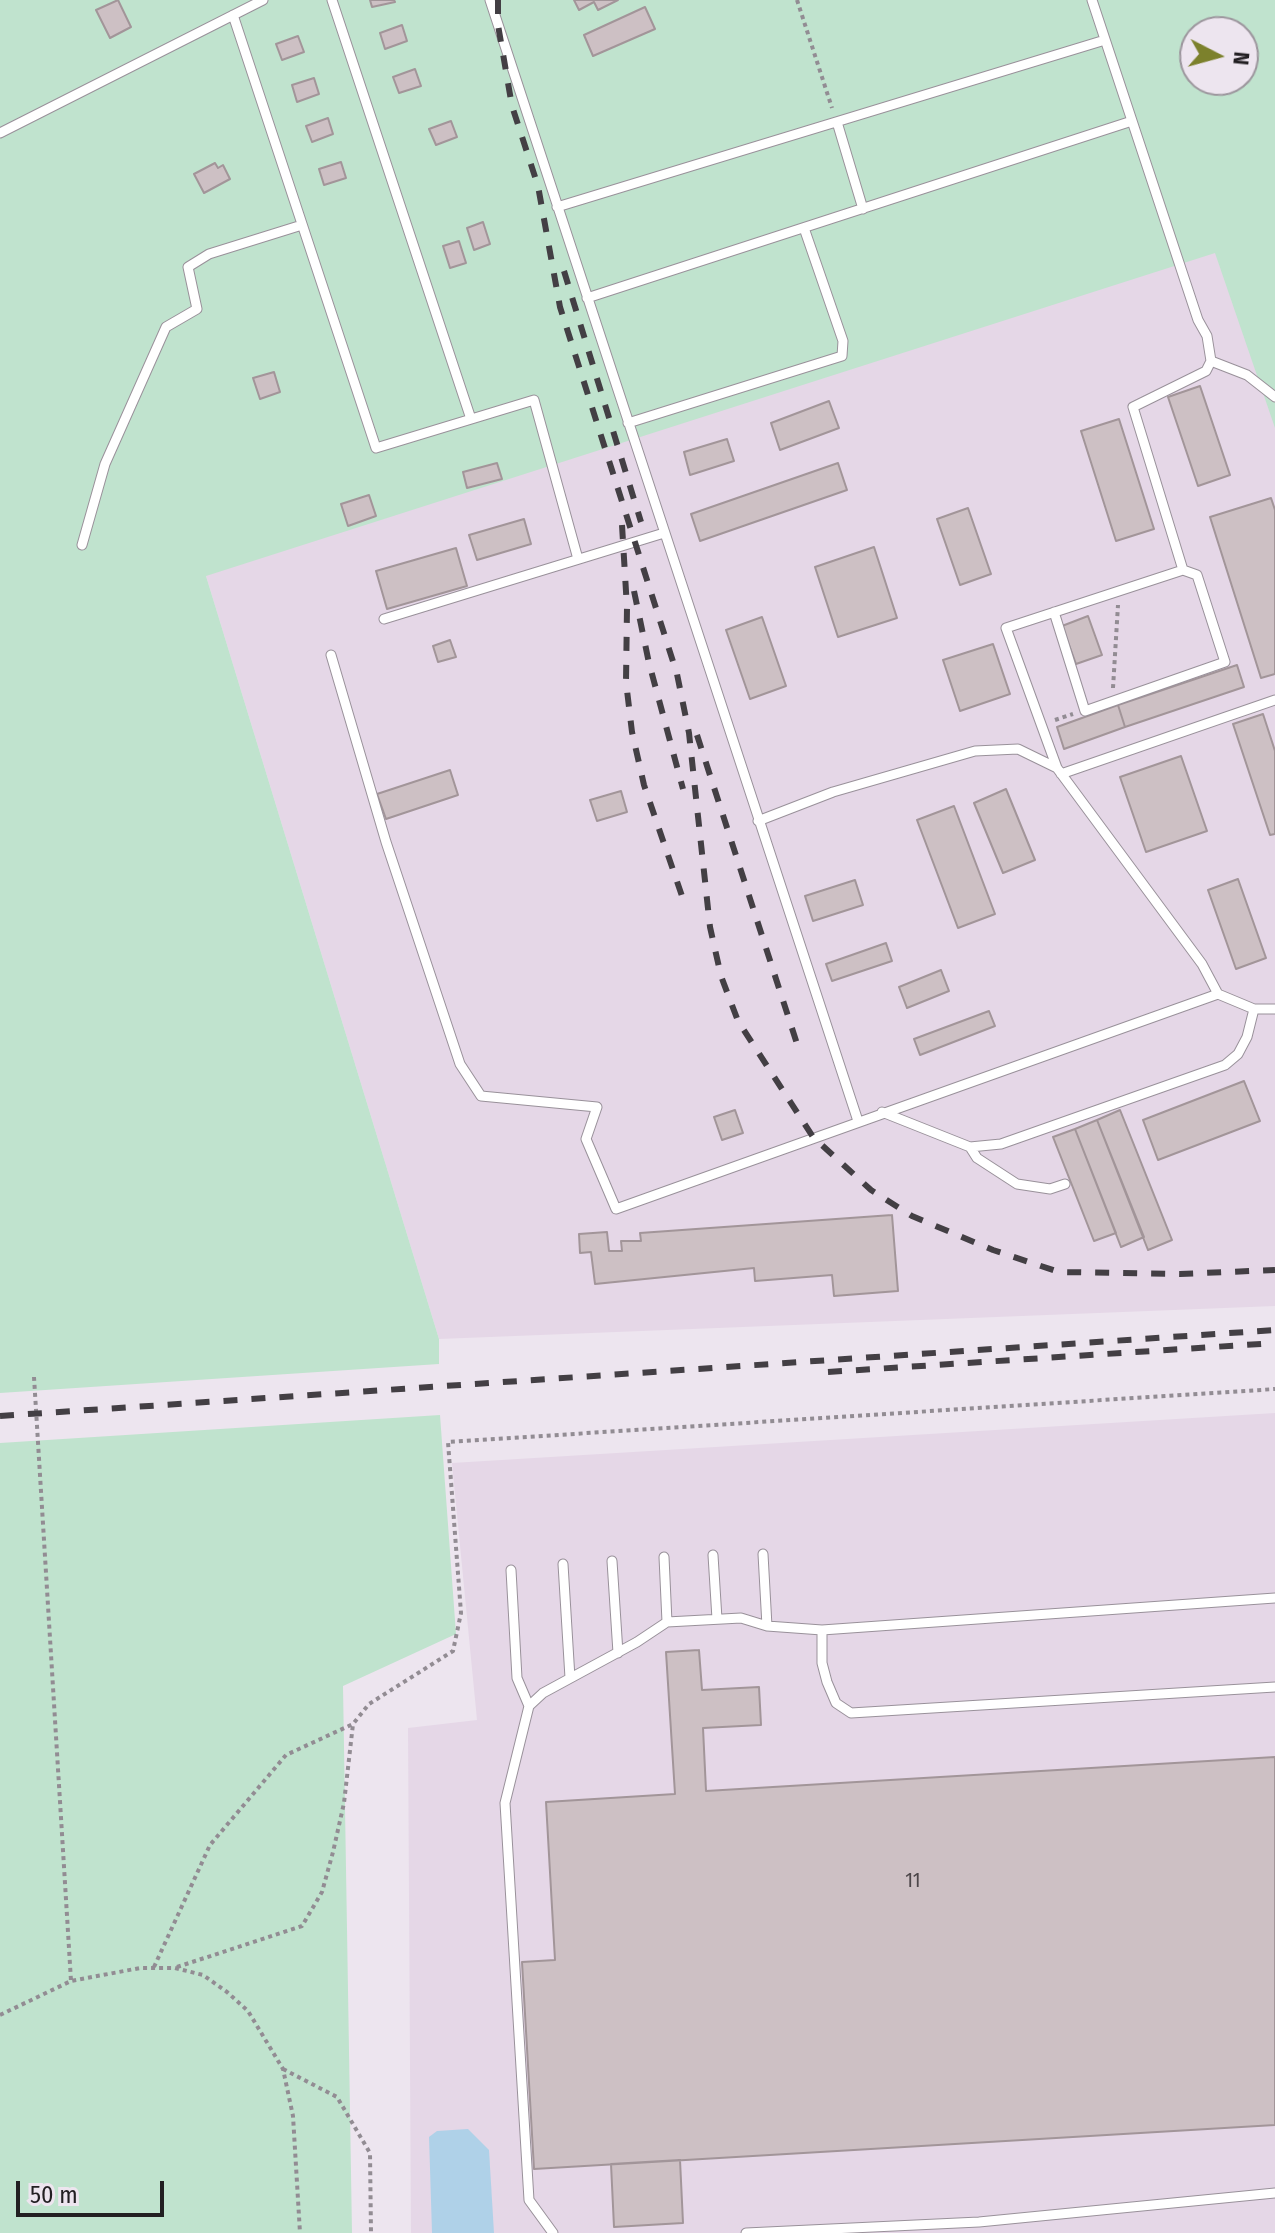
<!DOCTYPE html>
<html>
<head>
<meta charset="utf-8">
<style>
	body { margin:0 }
	#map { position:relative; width:1275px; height:2233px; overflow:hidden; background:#ede5ef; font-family:"Fira Sans Condensed",sans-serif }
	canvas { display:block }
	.north { position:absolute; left:1179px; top:16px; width:80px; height:80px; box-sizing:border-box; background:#ede5ef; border:2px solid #9c969d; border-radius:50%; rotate:96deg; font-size:22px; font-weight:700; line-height:32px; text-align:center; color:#221f22 }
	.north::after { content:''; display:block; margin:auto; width:28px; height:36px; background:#7c812c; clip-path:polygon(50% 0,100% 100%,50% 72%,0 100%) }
	.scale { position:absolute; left:16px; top:2181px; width:148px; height:36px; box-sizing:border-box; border:4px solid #221f22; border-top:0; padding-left:10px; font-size:24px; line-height:28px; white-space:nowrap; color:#221f22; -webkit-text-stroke:6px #ede5ef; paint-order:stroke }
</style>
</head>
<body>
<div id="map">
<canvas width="1275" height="2233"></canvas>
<div class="north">N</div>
<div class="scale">50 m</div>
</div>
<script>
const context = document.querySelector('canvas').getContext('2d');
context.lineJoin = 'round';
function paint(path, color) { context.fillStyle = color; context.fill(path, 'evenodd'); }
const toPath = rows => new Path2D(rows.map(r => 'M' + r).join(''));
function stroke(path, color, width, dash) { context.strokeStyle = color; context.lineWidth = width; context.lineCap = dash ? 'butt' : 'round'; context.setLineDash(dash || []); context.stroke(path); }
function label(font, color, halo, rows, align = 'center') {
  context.font = font + ' "Fira Sans Condensed",sans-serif'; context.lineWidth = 6; context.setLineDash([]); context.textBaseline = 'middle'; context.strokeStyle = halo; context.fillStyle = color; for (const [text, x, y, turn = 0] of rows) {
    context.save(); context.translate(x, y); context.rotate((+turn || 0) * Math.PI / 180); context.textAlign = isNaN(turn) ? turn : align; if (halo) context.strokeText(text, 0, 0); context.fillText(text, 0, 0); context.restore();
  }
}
paint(toPath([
	[0,0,1275,0,1275,1306,439,1339,206,576],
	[1195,32,1243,32,1243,80,1195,80],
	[1275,1413,1275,2233,411,2233,408,1728,477,1720,452,1463]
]), '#e5d7e7');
paint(toPath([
	[0,0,1275,0,1275,428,1215,253,206,576,439,1339,439,1364,0,1393],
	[1195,32,1243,32,1243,80,1195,80],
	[440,1415,456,1634,343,1686,352,2233,0,2233,0,1443]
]), '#c0e3ce');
paint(toPath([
	[468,2129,489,2150,494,2233,432,2233,429,2137,437,2131]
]), '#afd1e8');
const building = toPath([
	[118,0,131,27,110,38,96,10,118,0],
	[370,0,394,0,395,2,372,7,370,0],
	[574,0,618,0,598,10,594,2,579,10,574,0],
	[645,7,655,29,593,56,584,35,645,7],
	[402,25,407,41,385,49,380,33,402,25],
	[298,36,304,52,282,60,276,44,298,36],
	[415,69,421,86,399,93,393,77,415,69],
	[314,78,319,94,297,102,292,85,314,78],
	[328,118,333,134,312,142,306,126,328,118],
	[451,121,457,137,436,145,429,129,451,121],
	[341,162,346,178,324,185,319,169,341,162],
	[215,163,218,168,223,165,230,179,204,193,194,174,215,163],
	[483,222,490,244,474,250,467,228,483,222],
	[459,241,466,263,450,268,443,246,459,241],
	[274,372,280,392,260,399,253,378,274,372],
	[1200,386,1230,475,1198,486,1168,397,1200,386],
	[829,401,839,428,780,450,771,423,829,401],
	[1119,419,1154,529,1116,541,1081,431,1119,419],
	[727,439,734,461,690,475,684,452,727,439],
	[497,463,502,479,467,488,463,472,497,463],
	[838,463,847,490,700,541,691,514,838,463],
	[369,495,376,516,348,526,341,504,369,495],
	[1271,498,1275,510,1275,674,1261,678,1210,517,1271,498],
	[968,508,991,574,960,585,937,519,968,508],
	[524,519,531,544,477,560,469,535,524,519],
	[874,547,897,618,838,637,815,567,874,547],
	[456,548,467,586,387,609,376,571,456,548],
	[1088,616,1102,655,1076,664,1062,626,1088,616],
	[762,617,786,686,750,699,726,630,762,617],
	[450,640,456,657,438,662,433,646,450,640],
	[993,644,1010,694,960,711,943,660,993,644],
	[1237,665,1244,687,1125,727,1118,705,1237,665],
	[1118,705,1125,727,1064,749,1057,727,1118,705],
	[1263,714,1275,751,1275,834,1270,835,1233,724,1263,714],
	[1181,756,1207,831,1146,852,1120,777,1181,756],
	[450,770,458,795,386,819,377,794,450,770],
	[1006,789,1035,860,1003,873,974,803,1006,789],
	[621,791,627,812,597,821,590,800,621,791],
	[954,806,995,914,958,928,917,820,954,806],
	[1238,879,1266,958,1236,969,1208,890,1238,879],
	[855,880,863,905,813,921,805,896,855,880],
	[886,943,892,961,832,981,826,964,886,943],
	[941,970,949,991,907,1008,899,987,941,970],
	[989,1011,995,1026,920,1055,914,1039,989,1011],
	[1244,1081,1260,1121,1158,1160,1143,1120,1244,1081],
	[735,1110,743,1133,722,1140,714,1117,735,1110],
	[1120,1110,1172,1240,1148,1250,1097,1120,1120,1110],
	[1097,1120,1144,1237,1121,1247,1075,1129,1097,1120],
	[1075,1129,1116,1233,1094,1241,1053,1137,1075,1129],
	[892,1215,898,1291,834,1296,832,1275,755,1281,754,1268,595,1284,591,1252,580,1253,579,1234,607,1232,609,1251,622,1251,621,1241,641,1241,640,1233,892,1215],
	[699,1650,702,1690,759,1687,761,1725,703,1728,706,1791,1275,1757,1275,2125,534,2169,522,1962,555,1960,546,1802,675,1794,666,1652,699,1650],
	[680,2160,683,2223,614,2227,611,2164,680,2160]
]);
paint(building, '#cdc0c4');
stroke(building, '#a29599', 2);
const lane = toPath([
	[332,0,471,419],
	[490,0,858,1121],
	[233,15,376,448,534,400,578,559],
	[837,122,863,209],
	[0,133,263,0],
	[557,207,1105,40],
	[587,298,1132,121],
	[1211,361,1247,375,1275,397],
	[628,423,842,356,843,341,804,228],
	[82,545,105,464,166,327,197,309,188,267,209,254,302,225],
	[1054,612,1085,711,1225,662,1197,575,1183,570],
	[384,619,664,533],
	[331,655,386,842,460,1064,481,1096,597,1107,586,1139,616,1209,1218,994,1254,1009,1275,1009],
	[1057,768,1006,628,1183,570,1133,407,1206,371,1211,361,1207,336,1198,320,1092,0],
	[1061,774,1275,700],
	[758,821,833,792,975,751,1018,749,1057,768,1202,964,1218,994],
	[882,1112,970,1147,1001,1144,1225,1065,1238,1054,1247,1037,1254,1009],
	[970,1147,977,1158,1017,1184,1050,1189,1065,1184],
	[763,1554,767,1626],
	[713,1555,717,1619],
	[664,1557,667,1622],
	[612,1561,618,1653],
	[563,1564,570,1678],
	[511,1570,517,1678,529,1706],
	[822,1630,822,1663,827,1682,836,1703,851,1713,1275,1687],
	[553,2233,529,2200,505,1803,529,1706,543,1693,637,1642,667,1622,741,1618,767,1626,822,1630,1275,1598],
	[746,2233,979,2222,1275,2193]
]);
stroke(lane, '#99919a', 11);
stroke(toPath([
	[797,0,832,108],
	[1113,688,1118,605],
	[1055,720,1073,714],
	[34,1377,71,1981],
	[154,1967,210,1845,286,1755,353,1724,369,1704,453,1651,461,1613,448,1442,1275,1389],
	[177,1967,302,1926,322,1892,333,1852,344,1803,353,1724],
	[0,2015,71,1981,140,1968,175,1968,203,1975,227,1992,248,2011,283,2069,293,2116,300,2233],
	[283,2069,337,2097,370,2153,371,2233]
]), '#928c93', 4, [4, 4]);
stroke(lane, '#fff', 9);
stroke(toPath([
	[498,0,498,25,512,106,538,186,560,307,677,674,689,733,710,927,721,976,738,1021,813,1137,871,1190,912,1216,993,1250,1059,1272,1180,1274,1275,1270],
	[564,271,641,522],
	[622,525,627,608,626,682,632,732,644,785,683,899],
	[634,591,649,663,683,789],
	[697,735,800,1053],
	[828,1372,1275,1343],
	[0,1416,1275,1330]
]), '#433f44', 6, [14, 14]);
label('20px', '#4d474a', null, [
	["11",913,1881]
]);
</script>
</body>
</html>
